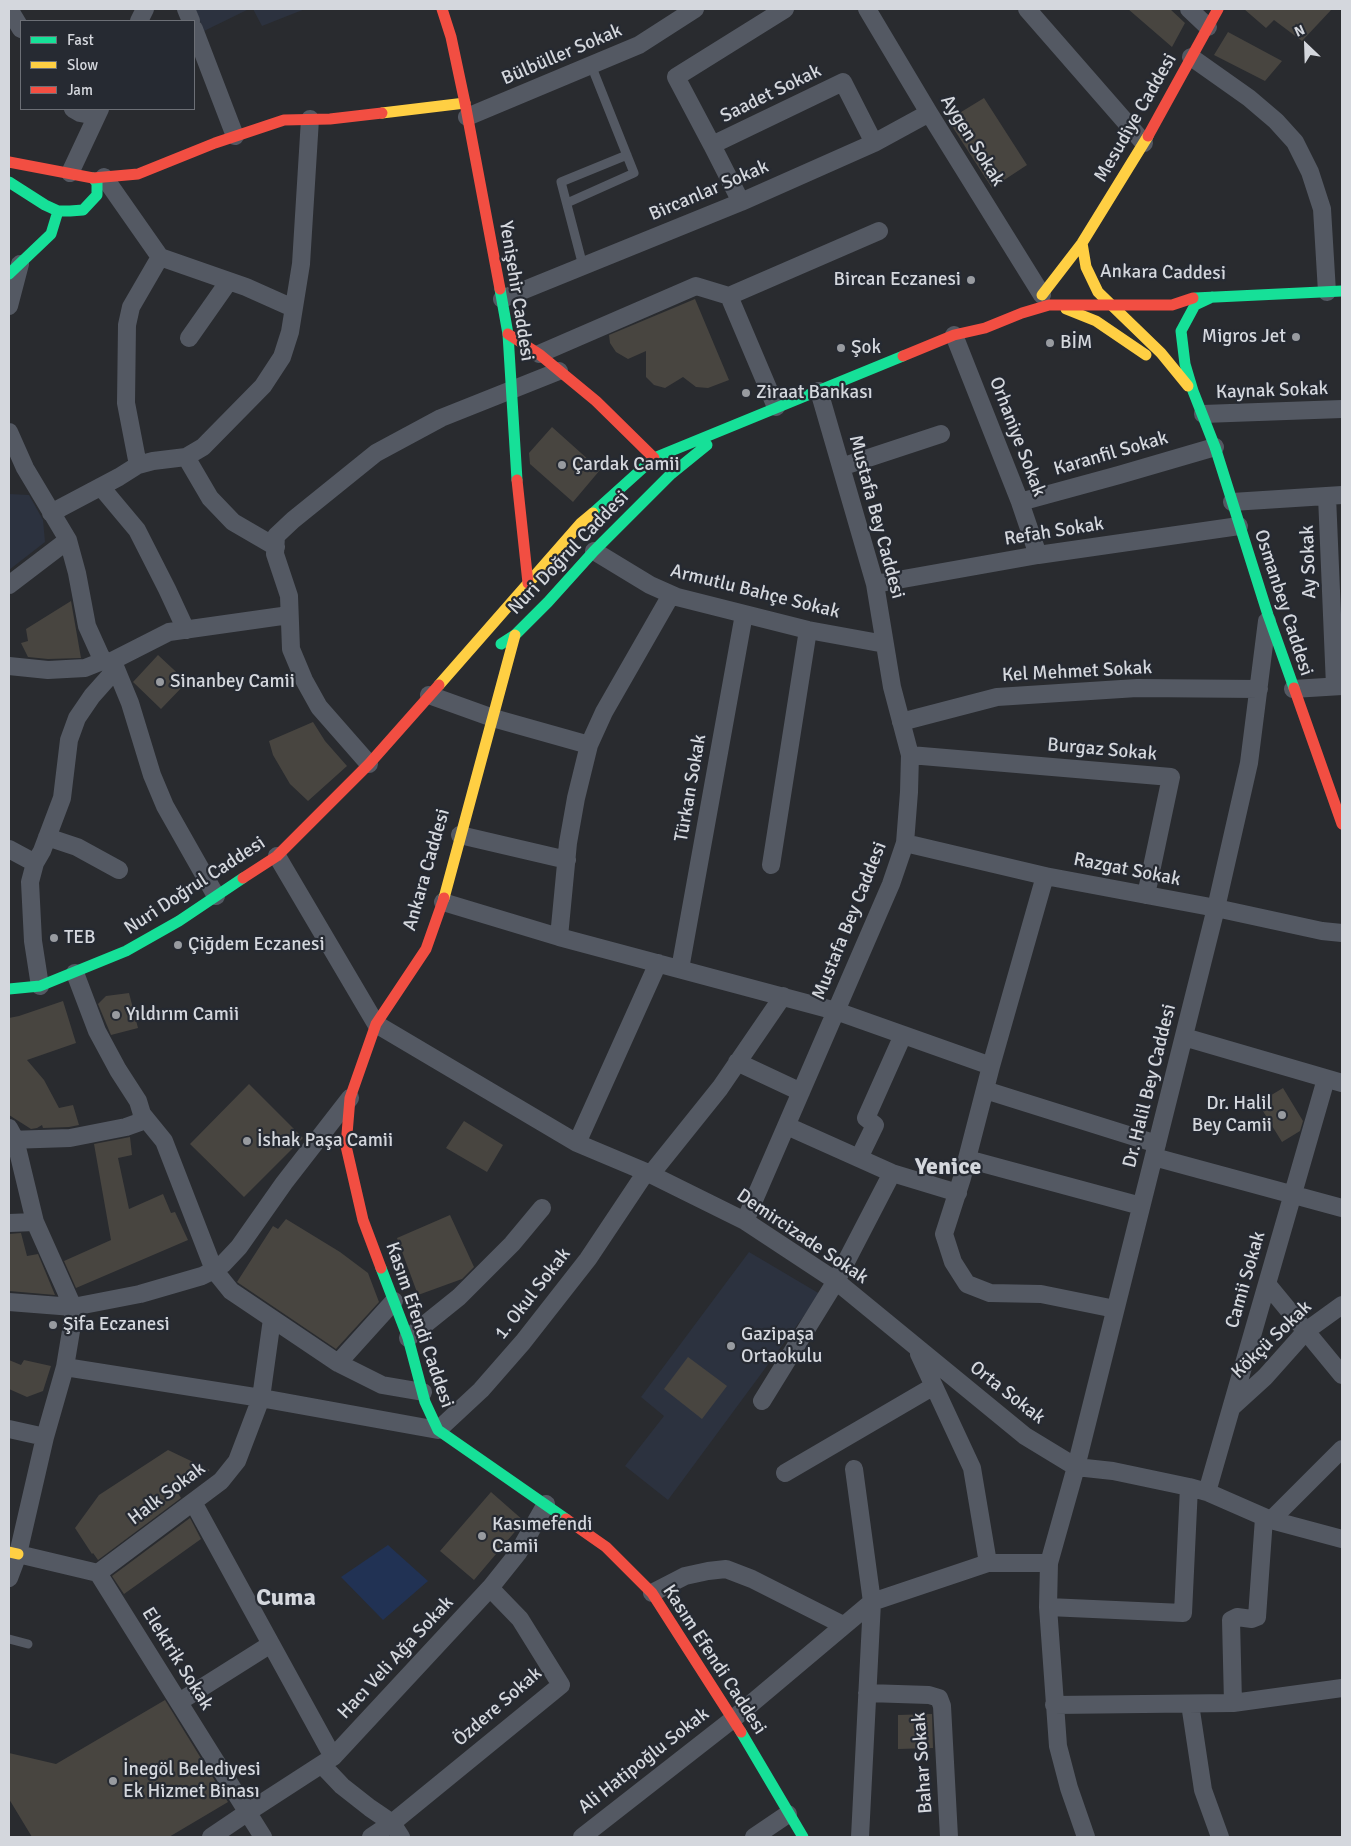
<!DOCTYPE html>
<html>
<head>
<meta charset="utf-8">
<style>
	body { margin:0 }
	#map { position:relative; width:1351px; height:1846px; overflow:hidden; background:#292b2f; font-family:Signika,sans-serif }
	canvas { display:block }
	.frame { position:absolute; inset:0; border:10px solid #d4d7dd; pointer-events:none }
	.legend { position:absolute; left:20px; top:20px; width:175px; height:90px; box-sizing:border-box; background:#262a32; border:1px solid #6c6f76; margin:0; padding:6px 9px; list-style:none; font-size:15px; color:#d4d7dd }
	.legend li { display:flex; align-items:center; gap:10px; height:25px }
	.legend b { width:25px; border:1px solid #6c6f76 }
	.north { position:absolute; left:1281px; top:20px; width:50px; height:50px; -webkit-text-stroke:4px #262a32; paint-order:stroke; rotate:336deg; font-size:14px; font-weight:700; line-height:20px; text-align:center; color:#d4d7dd }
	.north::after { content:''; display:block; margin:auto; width:18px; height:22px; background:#d4d7dd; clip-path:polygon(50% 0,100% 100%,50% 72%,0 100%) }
</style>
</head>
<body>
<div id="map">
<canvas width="1351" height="1846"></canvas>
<div class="frame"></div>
<ul class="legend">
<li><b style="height:6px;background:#16e098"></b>Fast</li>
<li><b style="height:6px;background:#ffcf43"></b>Slow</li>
<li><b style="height:6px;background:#f24e42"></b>Jam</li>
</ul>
<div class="north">N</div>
</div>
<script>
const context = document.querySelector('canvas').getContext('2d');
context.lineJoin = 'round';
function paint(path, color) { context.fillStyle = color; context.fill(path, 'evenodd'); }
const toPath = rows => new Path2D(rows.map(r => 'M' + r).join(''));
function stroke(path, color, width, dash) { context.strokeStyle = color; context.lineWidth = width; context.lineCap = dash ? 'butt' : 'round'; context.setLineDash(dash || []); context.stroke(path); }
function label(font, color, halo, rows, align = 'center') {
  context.font = font + ' Signika,sans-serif'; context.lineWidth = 4.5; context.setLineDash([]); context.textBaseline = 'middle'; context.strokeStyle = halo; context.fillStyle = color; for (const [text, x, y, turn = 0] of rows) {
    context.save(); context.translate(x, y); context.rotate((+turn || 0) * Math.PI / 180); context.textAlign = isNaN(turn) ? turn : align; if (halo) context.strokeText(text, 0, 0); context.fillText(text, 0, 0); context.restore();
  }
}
paint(toPath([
	[195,9,249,9,204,31],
	[253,9,305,9,262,26],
	[9,494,29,495,43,520,45,542,9,570],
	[749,1252,820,1294,668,1500,625,1466,664,1416,641,1397]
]), '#2c323f');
paint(toPath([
	[388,1545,428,1581,383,1620,341,1577]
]), '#213254');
paint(toPath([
	[1128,9,1170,9,1185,23,1172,47],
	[1244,9,1332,9,1302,41,1274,20,1266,28],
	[1228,32,1282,61,1265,81,1214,55],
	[984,98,1027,165,992,188,948,120],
	[695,299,729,380,708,388,696,387,683,377,665,388,654,385,646,377,646,351,628,359,616,352,610,343,609,335],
	[552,427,600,470,573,502,530,464,529,453],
	[71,601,81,658,48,659,28,657,21,643,28,641,26,629],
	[158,655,187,682,161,709,133,682],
	[313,722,325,741,347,766,308,801,290,784,273,755,269,741],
	[129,993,138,1028,111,1035,98,1004,106,996],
	[63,1001,76,1043,27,1060,44,1080,59,1108,73,1105,79,1125,69,1127,43,1128,42,1125,37,1128,31,1129,9,1115,9,1018,19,1016],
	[249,1084,303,1138,244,1197,190,1144],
	[1283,1088,1303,1121,1300,1131,1282,1142,1258,1103],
	[464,1121,503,1145,487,1172,446,1148],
	[130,1137,132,1155,118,1158,129,1209,163,1194,171,1213,175,1212,188,1240,76,1288,64,1261,111,1240,94,1144],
	[450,1215,474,1267,462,1279,418,1295,397,1238],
	[286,1219,340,1252,368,1273,379,1302,336,1349,237,1282,273,1226,278,1229],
	[21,1233,27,1256,38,1254,55,1295,9,1291,9,1234],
	[688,1357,727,1386,702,1419,664,1389],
	[9,1360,21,1365,24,1360,51,1366,43,1391,27,1397,9,1389],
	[168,1450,210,1470,178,1493,181,1498,98,1560,93,1553,92,1554,75,1528,99,1495],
	[491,1492,524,1521,474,1580,440,1551],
	[190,1518,201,1539,124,1594,112,1576],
	[165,1700,228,1802,169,1837,32,1837,9,1799,9,1753,56,1764],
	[932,1714,933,1748,898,1749,898,1715]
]), '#484540');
stroke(toPath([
	[567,203,634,173,591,65],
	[583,266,561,182,627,155],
	[9,1639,28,1644]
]), '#545963', 9);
stroke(toPath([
	[9,9,21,29],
	[186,9,191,21],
	[867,9,929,113,1042,295],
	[1027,9,1144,143],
	[1189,9,1208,27],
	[139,21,145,9],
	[194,29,235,136],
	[1191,57,1249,98,1276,121,1295,142,1310,172,1322,209,1327,292],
	[73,109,80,113,96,116],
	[467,117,639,45,695,9],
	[712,145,676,77,785,9],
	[70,173,100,109],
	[104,177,160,257,246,287,293,308],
	[741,202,712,145,843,82,874,143],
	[729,296,776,407],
	[502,299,741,202,874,143,929,113],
	[9,306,20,264],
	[954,335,1020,502,1038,555],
	[189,338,229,281],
	[539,354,696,286,729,296,879,231],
	[1203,414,1342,409],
	[9,432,25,468,68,540,77,573,87,626,101,657,116,669,130,703,152,775,165,806,216,896],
	[186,457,210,498,233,522,276,547],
	[138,465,126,403,127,325,131,307,160,257],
	[841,467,941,434],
	[101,487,137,530,167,589,186,630],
	[1327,496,1335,686],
	[1020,502,1119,475,1215,447],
	[1232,502,1342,495],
	[51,513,119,477,138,465,153,461,186,457,203,447,263,386,282,357,290,332,301,264,310,119],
	[594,551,650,585,677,597,808,630,885,644],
	[875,584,1038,555,1239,526],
	[9,585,68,540],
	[108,663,169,632,282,616,289,614],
	[9,666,48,670,85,668,105,660],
	[1293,689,1342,686],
	[429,695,493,718,589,745],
	[901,722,997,697,1137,688,1259,689],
	[910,755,1171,777,1146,895],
	[369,764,319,707,304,680,291,649,289,596,275,554,276,536,293,520,376,453,441,418,559,371],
	[460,835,567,860],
	[47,837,77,847,119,870],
	[905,843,1045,876,1216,908,1322,931,1342,933],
	[9,849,35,863],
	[277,856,376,1024,577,1143,646,1172,745,1221,836,1281,1025,1436,1076,1467,1113,1471,1189,1487,1207,1492,1271,1520,1342,1539],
	[771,865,808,630],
	[1045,876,991,1066,962,1178,944,1234,953,1262,967,1284,990,1293,1041,1294,1115,1309],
	[443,902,559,937,836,1011,991,1066],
	[559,937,568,843,576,798,589,745,604,712,671,595],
	[680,969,744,614],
	[75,973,97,1031,118,1070,138,1101,142,1114,164,1141,214,1270,231,1291,338,1363,382,1385,423,1392],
	[40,986,33,941,30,882,35,863,42,851,62,798,69,740,77,718,92,696,116,669],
	[1184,1037,1342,1083],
	[737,1062,801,1092],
	[985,1090,1157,1144],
	[787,1126,892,1173,958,1193],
	[9,1128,15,1139,35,1222,73,1307,73,1319,65,1367,45,1437,18,1554,9,1578],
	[9,1140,70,1138,126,1127,140,1122,142,1114],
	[577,1143,658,963],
	[1154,1157,1342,1208],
	[859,1158,875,1125,866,1118,903,1035],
	[967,1159,1141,1206],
	[651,1174,720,1088,783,996],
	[745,1221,891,884,905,843,909,792,910,755,892,687,875,584,819,391],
	[9,1223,35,1222],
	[1267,1284,1342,1375],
	[9,1302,73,1307,140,1294,202,1276,214,1270,223,1264,239,1247,284,1183,350,1098],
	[408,1338,459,1297,512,1244,542,1208],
	[919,1354,972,1468,988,1563],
	[338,1363,394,1301],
	[65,1367,261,1398,438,1430,481,1390,523,1342,588,1259,646,1172],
	[762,1401,836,1281,892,1173],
	[1232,1407,1265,1377,1306,1331,1342,1305],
	[9,1429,45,1437],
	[854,1469,872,1602,860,1837],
	[785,1473,934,1386],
	[1207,1492,1326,1079],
	[193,1502,333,1757],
	[1271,1520,1342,1449],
	[18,1554,98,1573,263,1837],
	[98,1573,221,1481,237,1461,261,1398,272,1319],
	[652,1593,685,1576,708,1571,726,1569,752,1579,843,1625],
	[1048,1607,1183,1613,1189,1487],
	[867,1693,929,1695,939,1698,942,1706,949,1837],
	[179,1702,271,1644],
	[1233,1703,1231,1620,1237,1617,1252,1619,1257,1617,1264,1518],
	[1190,1704,1203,1790,1220,1837],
	[1054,1705,1233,1703,1342,1688],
	[323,1766,342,1786,370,1808,392,1823,401,1837],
	[211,1837,248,1812,333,1757,490,1588,518,1553,546,1504],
	[371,1837,392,1823,561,1685,520,1619,490,1588],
	[582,1837,733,1719,872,1602,988,1563,1049,1563],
	[754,1837,788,1814],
	[1086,1837,1069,1788,1058,1746,1048,1607,1049,1563,1076,1467,1216,908,1249,763,1267,621]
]), '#545963', 18);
stroke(toPath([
	[9,182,45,205,58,211,70,211,83,210,97,195,97,183,93,178],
	[9,274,51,234,58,211],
	[500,289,508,334,517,480],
	[1212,297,1195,305,1181,331,1185,364,1193,391,1215,447,1268,615,1294,688],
	[1195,298,1342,291],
	[593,513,654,458,903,356],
	[501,644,515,635,548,602,594,551,670,475,707,445],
	[9,989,40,986,126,951,179,921,243,878],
	[381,1268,408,1338,425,1402,438,1430,566,1519],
	[741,1732,803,1837]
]), '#16e098', 11);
stroke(toPath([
	[382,113,465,103],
	[1082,243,1086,267,1098,292,1161,353,1188,386],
	[1042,295,1082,243,1148,136],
	[1066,309,1096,321,1146,355],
	[439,685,581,523,593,513],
	[444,898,515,635],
	[9,1552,18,1554]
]), '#ffcf43', 11);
stroke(toPath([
	[442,9,451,37,465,103,500,289],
	[1148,136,1218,9],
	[9,162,93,178,138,174,215,143,284,120,330,119,382,113],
	[508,334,539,354,596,401,654,458],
	[903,356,954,335,985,328,1022,313,1049,305,1172,305,1193,298],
	[517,480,528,583],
	[1294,688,1342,824],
	[243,878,277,856,369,764,439,685],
	[381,1268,363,1220,346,1146,350,1098,376,1024,426,949,444,898],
	[566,1519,606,1547,652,1593,741,1732]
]), '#f24e42', 11);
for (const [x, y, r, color] of [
	[971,280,5,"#989ba0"],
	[1296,337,5,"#989ba0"],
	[1050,343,5,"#989ba0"],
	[841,348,5,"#989ba0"],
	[746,393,5,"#989ba0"],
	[562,465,5,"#989ba0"],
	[160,682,5,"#989ba0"],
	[54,938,5,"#989ba0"],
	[178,945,5,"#989ba0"],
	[116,1015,5,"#989ba0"],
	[1282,1115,5,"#989ba0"],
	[247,1141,5,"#989ba0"],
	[53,1325,5,"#989ba0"],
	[731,1346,5,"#989ba0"],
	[482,1536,5,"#989ba0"],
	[113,1781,5,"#989ba0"]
]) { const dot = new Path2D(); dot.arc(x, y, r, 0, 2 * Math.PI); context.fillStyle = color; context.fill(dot); stroke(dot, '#262a32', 2); }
label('19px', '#d4d7dd', '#262a32', [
	["Bülbüller Sokak",562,55,-23],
	["Saadet Sokak",771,94,-26],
	["Mesudiye Caddesi",1136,118,-60],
	["Aygen Sokak",972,141,58],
	["Bircanlar Sokak",709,191,-23],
	["Ankara Caddesi",1163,273,1],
	["Yenişehir Caddesi",516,291,81],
	["Kaynak Sokak",1272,391,-2],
	["Orhaniye Sokak",1017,437,69],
	["Karanfil Sokak",1111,454,-16],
	["Mustafa Bey Caddesi",876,517,75],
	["Refah Sokak",1054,532,-9],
	["Nuri Doğrul Caddesi",569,553,-46],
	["Ay Sokak",1309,562,-92],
	["Armutlu Bahçe Sokak",755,592,14],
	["Osmanbey Caddesi",1283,603,72],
	["Kel Mehmet Sokak",1077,672,-3],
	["Burgaz Sokak",1102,750,5],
	["Türkan Sokak",691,788,-80],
	["Ankara Caddesi",427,870,-74],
	["Razgat Sokak",1127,870,11],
	["Nuri Doğrul Caddesi",195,886,-33],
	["Mustafa Bey Caddesi",850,921,-68],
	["Dr. Halil Bey Caddesi",1150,1086,-76],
	["Demircizade Sokak",802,1237,34],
	["Camii Sokak",1246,1280,-74],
	["1. Okul Sokak",533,1294,-52],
	["Kasım Efendi Caddesi",419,1325,71],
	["Kökçü Sokak",1272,1340,-44],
	["Orta Sokak",1007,1393,38],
	["Halk Sokak",167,1494,-37],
	["Hacı Veli Ağa Sokak",396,1658,-47],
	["Elektrik Sokak",177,1659,58],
	["Kasım Efendi Caddesi",714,1660,57],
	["Özdere Sokak",498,1707,-41],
	["Ali Hatipoğlu Sokak",644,1761,-38],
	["Bahar Sokak",923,1763,-94]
]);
label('19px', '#d4d7dd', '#262a32', [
	["Bircan Eczanesi",961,280,"right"],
	["Migros Jet",1286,337,"right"],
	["BİM",1060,343],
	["Şok",851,348],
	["Ziraat Bankası",756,393],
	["Çardak Camii",572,465],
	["Sinanbey Camii",170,682],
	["TEB",64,938],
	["Çiğdem Eczanesi",188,945],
	["Yıldırım Camii",126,1015],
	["Dr. Halil",1272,1104,"right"],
	["Bey Camii",1272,1126,"right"],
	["İshak Paşa Camii",257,1141],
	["Şifa Eczanesi",63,1325],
	["Gazipaşa",741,1335],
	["Ortaokulu",741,1357],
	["Kasımefendi",492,1525],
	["Camii",492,1547],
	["İnegöl Belediyesi",123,1770],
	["Ek Hizmet Binası",123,1792]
], 'left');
label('bold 24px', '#d4d7dd', '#262a32', [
	["Yenice",948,1168],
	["Cuma",286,1599]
]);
</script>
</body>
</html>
